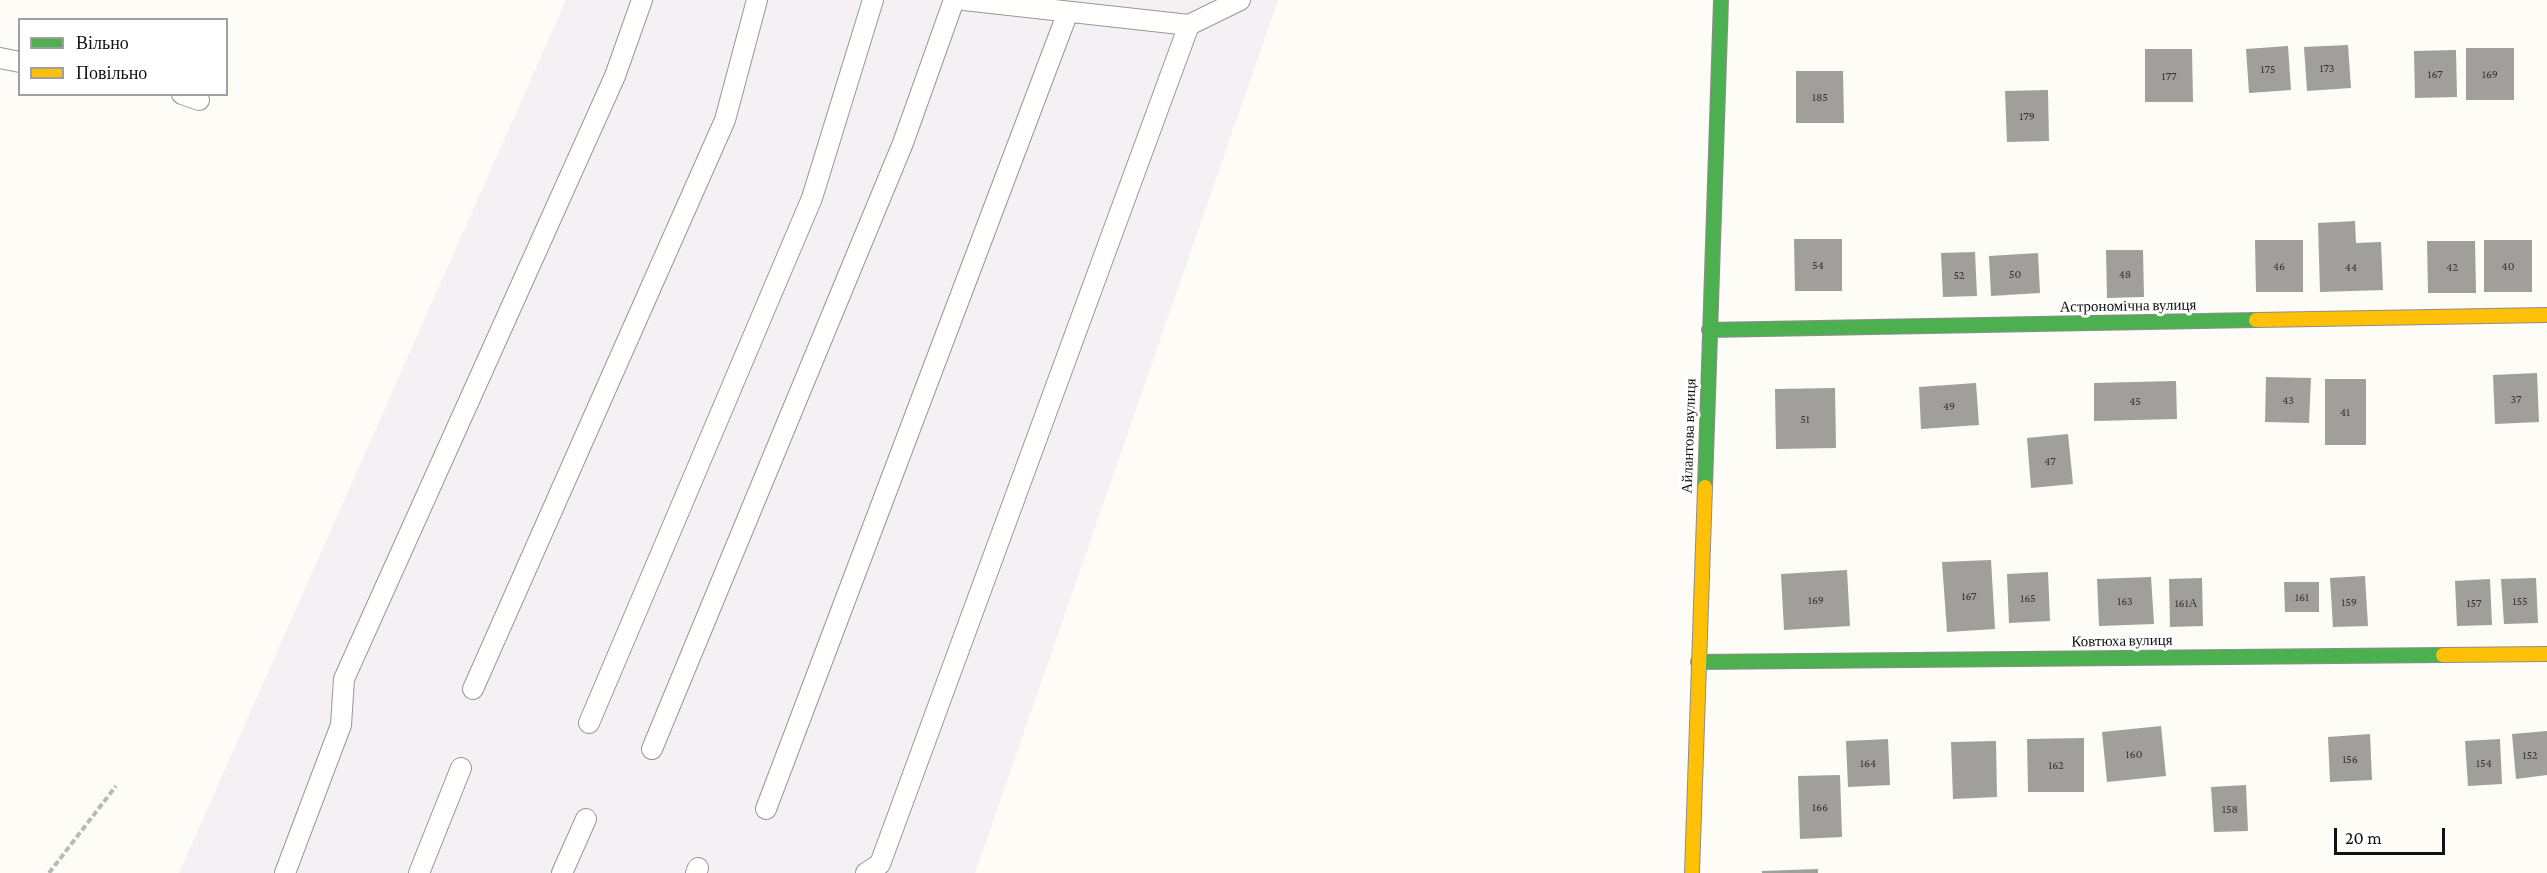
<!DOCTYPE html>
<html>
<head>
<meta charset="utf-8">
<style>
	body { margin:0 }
	#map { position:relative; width:2547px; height:873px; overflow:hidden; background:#fdfcf7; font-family:"Crimson Pro",serif }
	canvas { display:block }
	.legend { position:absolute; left:18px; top:18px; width:210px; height:78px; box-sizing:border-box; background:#fff; border:2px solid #a0a0a0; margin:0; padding:8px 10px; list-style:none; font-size:18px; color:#111 }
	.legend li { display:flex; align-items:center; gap:12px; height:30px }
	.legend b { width:30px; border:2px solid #a0a0a0 }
	.scale { position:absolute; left:2334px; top:828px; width:111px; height:27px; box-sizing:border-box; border:3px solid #111; border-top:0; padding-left:8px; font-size:18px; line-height:21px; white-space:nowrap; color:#111; -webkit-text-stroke:4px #fff; paint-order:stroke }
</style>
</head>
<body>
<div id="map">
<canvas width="2547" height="873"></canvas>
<ul class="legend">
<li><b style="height:8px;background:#4caf50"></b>Вільно</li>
<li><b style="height:8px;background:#ffc107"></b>Повільно</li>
</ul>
<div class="scale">20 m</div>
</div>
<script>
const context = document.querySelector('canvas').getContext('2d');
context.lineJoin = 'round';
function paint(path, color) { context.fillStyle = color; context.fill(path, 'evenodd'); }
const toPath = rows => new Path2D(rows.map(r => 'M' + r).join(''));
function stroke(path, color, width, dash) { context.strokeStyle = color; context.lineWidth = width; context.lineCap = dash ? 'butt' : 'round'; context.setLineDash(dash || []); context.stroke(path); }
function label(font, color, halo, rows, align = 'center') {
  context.font = font + ' "Crimson Pro",serif'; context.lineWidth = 6; context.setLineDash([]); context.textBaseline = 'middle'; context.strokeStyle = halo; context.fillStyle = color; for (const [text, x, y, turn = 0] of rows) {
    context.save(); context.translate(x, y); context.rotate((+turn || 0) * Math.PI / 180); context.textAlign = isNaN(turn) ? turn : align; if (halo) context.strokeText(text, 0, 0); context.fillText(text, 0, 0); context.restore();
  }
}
paint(toPath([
	[566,0,1278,0,975,873,179,873]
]), '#f5f0f3');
paint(toPath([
	[2348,45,2351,88,2307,91,2304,47],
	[2288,46,2291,90,2249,93,2246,49],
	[2466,48,2514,48,2514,100,2466,100],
	[2145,49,2192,49,2193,102,2145,102],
	[2456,50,2457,97,2415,98,2414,51],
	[1796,71,1843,71,1844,123,1796,123],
	[2048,90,2049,141,2007,142,2005,91],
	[2355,221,2356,243,2381,242,2383,290,2320,292,2318,223],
	[1794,239,1842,239,1842,291,1795,291],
	[2255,240,2303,240,2303,292,2256,292],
	[2484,240,2532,240,2532,292,2484,292],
	[2427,241,2475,241,2476,293,2428,293],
	[2106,250,2143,250,2144,297,2107,298],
	[1975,252,1977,296,1943,297,1941,253],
	[2038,253,2040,293,1991,296,1989,256],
	[2537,373,2539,422,2495,424,2493,375],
	[2266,377,2311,378,2309,423,2265,422],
	[2325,379,2366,379,2366,445,2325,445],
	[2176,381,2177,419,2094,421,2094,383],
	[1976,383,1979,425,1921,429,1919,387],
	[1835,388,1836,448,1776,449,1775,389],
	[2068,434,2073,484,2031,488,2027,438],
	[1991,560,1995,629,1947,632,1942,562],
	[1847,570,1850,626,1784,630,1781,574],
	[2048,572,2050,621,2009,623,2007,574],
	[2365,576,2368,626,2333,627,2330,578],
	[2151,577,2154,624,2099,626,2097,579],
	[2202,578,2203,626,2170,627,2169,579],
	[2536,578,2538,623,2504,624,2501,579],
	[2490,579,2492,625,2457,626,2455,581],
	[2284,582,2319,582,2319,612,2285,612],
	[2161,726,2166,776,2107,782,2102,732],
	[2547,731,2547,775,2516,779,2512,734],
	[2370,734,2372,780,2330,782,2328,737],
	[2084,738,2084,792,2028,792,2027,739],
	[1888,739,1890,785,1848,787,1846,741],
	[2500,739,2502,784,2468,786,2465,741],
	[1996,741,1997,797,1953,799,1951,742],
	[1840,775,1842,837,1800,839,1798,776],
	[2246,785,2248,831,2214,832,2211,787],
	[1818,869,1818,873,1762,873,1762,871]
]), '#a19f9c');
const lane = toPath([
	[964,0,1189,25,1240,0],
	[0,58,20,62],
	[182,94,199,100],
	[473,689,725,120,757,0],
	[589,723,812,198,873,0],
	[652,749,903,143,954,0],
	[766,809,1068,12],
	[285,873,341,725,344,679,615,76,642,0],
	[419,873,461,768],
	[562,873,586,819],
	[696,873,698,868],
	[866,873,880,864,1189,25]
]);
const fast = toPath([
	[1709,330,2256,320],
	[1705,487,1721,0],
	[1698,662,2443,655]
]);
const slow = toPath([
	[2256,320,2547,315],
	[2443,655,2547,654],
	[1692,873,1705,487]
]);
stroke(lane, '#979795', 22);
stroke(fast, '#8e8d8b', 16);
stroke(slow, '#8e8d8b', 16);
stroke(toPath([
	[49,873,116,786]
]), '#b9b9b8', 4, [6, 3]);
stroke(lane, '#fffffe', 20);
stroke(fast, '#4caf50', 14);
stroke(slow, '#ffc107', 14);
label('12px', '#353434', null, [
	["173",2327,68],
	["175",2268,69],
	["167",2435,74],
	["169",2490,74],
	["177",2169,76],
	["185",1820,97],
	["179",2027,116],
	["54",1818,265],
	["46",2279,266],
	["40",2508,266],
	["44",2351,267],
	["42",2452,267],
	["50",2015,274],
	["48",2125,274],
	["52",1959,275],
	["37",2516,399],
	["43",2288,400],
	["45",2135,401],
	["49",1949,406],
	["41",2345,412],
	["51",1805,419],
	["47",2050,461],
	["167",1969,596],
	["161",2302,597],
	["165",2028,598],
	["169",1816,600],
	["163",2125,601],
	["155",2520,601],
	["159",2349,602],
	["161А",2186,603],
	["157",2474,603],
	["160",2134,754],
	["152",2530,755],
	["156",2350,759],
	["164",1868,763],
	["154",2484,763],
	["162",2056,765],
	["166",1820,807],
	["158",2230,809]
]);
label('15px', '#111', '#fff', [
	["Астрономічна вулиця",2128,306,-1],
	["Айлантова вулиця",1689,436,-88],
	["Ковтюха вулиця",2122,641,-1]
]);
</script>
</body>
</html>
